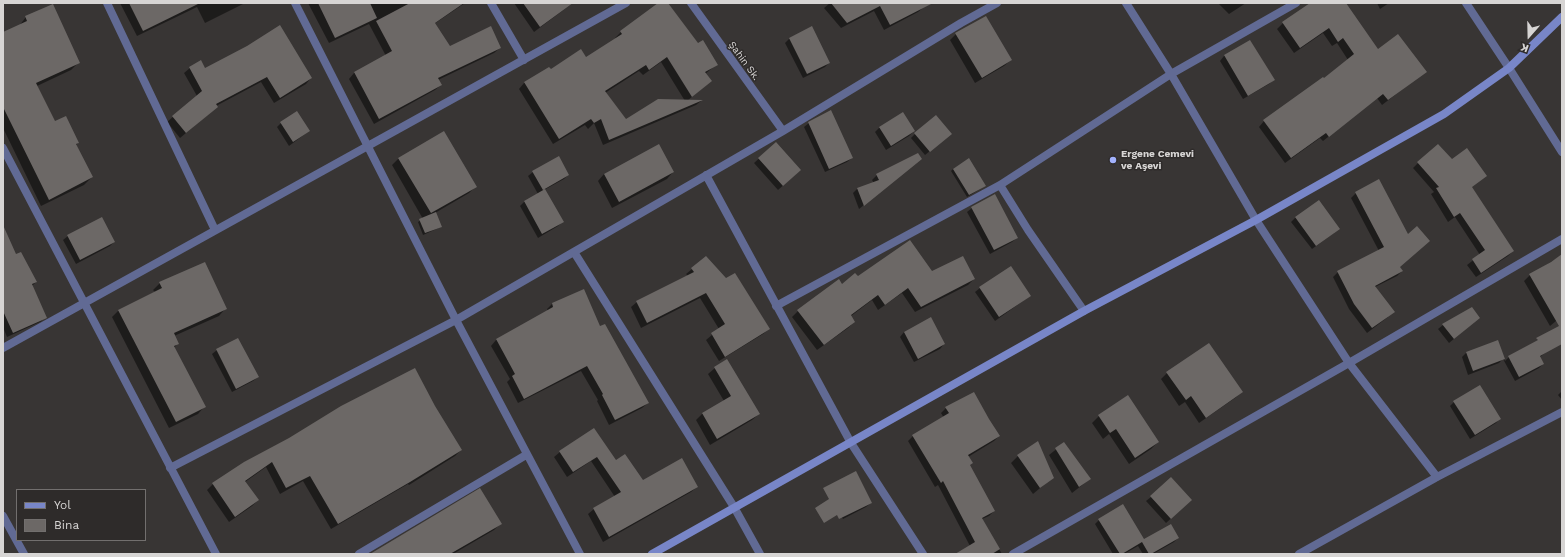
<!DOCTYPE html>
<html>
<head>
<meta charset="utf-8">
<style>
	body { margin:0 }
	#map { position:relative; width:1565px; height:557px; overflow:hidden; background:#383534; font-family:"Work Sans",sans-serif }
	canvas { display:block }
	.frame { position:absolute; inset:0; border:4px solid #d7d5d4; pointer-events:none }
	.legend { position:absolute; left:16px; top:489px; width:130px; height:52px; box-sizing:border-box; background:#2e2b2a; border:1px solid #726f6e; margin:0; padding:5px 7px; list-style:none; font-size:12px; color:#d7d5d4 }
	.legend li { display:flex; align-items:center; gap:8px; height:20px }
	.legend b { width:20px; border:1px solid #726f6e }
	.north { position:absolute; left:1509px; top:16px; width:40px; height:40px; -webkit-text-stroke:3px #2e2b2a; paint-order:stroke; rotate:200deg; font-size:11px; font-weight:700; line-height:16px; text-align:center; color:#d7d5d4 }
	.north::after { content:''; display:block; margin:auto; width:14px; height:18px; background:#d7d5d4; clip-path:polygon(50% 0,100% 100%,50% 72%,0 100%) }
</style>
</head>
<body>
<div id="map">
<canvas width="1565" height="557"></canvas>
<div class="frame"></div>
<ul class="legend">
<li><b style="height:5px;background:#7886c8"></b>Yol</li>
<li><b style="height:11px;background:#6c6866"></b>Bina</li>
</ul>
<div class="north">K</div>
</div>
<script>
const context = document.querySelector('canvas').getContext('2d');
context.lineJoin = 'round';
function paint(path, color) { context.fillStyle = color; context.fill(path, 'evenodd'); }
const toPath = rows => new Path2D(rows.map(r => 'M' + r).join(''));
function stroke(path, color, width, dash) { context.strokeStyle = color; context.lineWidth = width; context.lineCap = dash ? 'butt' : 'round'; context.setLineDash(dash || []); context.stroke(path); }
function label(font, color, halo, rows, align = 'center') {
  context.font = font + ' "Work Sans",sans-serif'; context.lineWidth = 3; context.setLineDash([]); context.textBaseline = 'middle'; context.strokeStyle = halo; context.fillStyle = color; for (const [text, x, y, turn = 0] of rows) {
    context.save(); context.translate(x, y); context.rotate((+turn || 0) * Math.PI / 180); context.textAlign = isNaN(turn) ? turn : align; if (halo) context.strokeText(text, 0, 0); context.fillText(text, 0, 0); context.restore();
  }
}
paint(toPath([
	[120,3,245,3,205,23,197,7,137,36],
	[308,3,465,3,434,24,449,47,500,48,494,53,438,80,441,85,435,90,374,124,349,79,354,73,386,56,369,24,329,43],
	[514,3,573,3,534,32],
	[660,3,667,3,698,44,716,65,705,74,705,86,687,101,701,101,696,105,603,145,594,123,588,129,585,125,553,144,519,89,524,83,549,68,550,70,586,58,616,39,615,38,621,32],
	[661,62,685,101,626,121,605,93,639,71,643,75],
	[830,3,922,3,924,7,918,12,884,30,874,11,841,28,824,8],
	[1218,3,1246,3,1229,14],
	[1320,3,1345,3,1378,50,1425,72,1382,105,1377,98,1323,141,1320,138,1285,163,1259,127,1264,121,1324,79,1348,60,1337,43,1332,46,1323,33,1294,53,1277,29,1283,23,1309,5],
	[1377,3,1389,3,1380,9],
	[26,17,78,63,71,70,37,86,54,122,78,143,76,145,92,177,84,185,41,206,3,128,3,34,19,26],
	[811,27,829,63,825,67,803,78,785,43,789,39],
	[956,34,1011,60,1004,66,975,83,950,40],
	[1250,41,1273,80,1269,84,1243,99,1220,61,1224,56],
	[190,68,205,69,311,78,306,84,274,103,261,82,216,106,211,112,180,138,167,122,197,96,184,73],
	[281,123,309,131,289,146,277,127],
	[809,123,852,158,847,162,825,172,804,127],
	[879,128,914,131,909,136,886,150,875,132],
	[915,134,946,138,925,155,911,138],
	[776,143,796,174,778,190,754,163],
	[399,158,475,187,469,193,435,213,441,227,423,235,418,222,423,219,392,165],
	[916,163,859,209,853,193,857,189,874,183,872,180,877,175],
	[1418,163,1471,188,1513,251,1508,256,1476,277,1467,265,1480,255,1455,217,1448,222,1431,194,1434,192,1413,168],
	[953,169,985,186,967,197,951,171],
	[533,172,568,175,564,179,544,190,562,222,558,226,538,238,520,206,524,202,538,194,528,176],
	[673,172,667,179,612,208,598,181,604,174],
	[1356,193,1402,271,1397,276,1375,287,1388,317,1367,333,1349,309,1333,277,1338,272,1379,251,1351,198],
	[972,208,1017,238,1012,242,990,254,967,212],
	[1296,217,1334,233,1312,249,1291,222],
	[3,228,15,256,36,282,32,286,46,317,40,322,7,337,3,327],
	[68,236,114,242,110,246,76,264,63,240],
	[1562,255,1562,316,1550,326,1524,281,1530,275],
	[692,269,769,329,763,334,719,361,706,340,719,329,700,298,641,328,631,307,637,302,688,276,686,274],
	[932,273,974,279,968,285,915,312,902,293,878,310,872,300,851,316,854,322,848,328,817,350,792,317,798,311,857,277],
	[160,283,225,309,219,316,174,336,178,343,174,348,204,407,198,414,169,428,112,317,118,311,155,292,153,290],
	[980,288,1030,296,995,321,975,292],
	[583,290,599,328,648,403,642,408,609,425,597,401,598,400,581,371,518,403,507,382,510,379,491,346,496,340,548,311,547,309,552,304],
	[1471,309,1479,318,1449,343,1438,329,1443,325],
	[904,332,944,344,940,349,914,362,900,337],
	[1497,341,1505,361,1509,357,1550,349,1540,357,1543,364,1539,368,1515,381,1503,359,1499,363,1468,375,1462,357,1466,353],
	[217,350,258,377,253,381,232,392,212,354],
	[715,368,759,414,752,420,710,445,696,420,702,414,724,401,708,374],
	[1167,373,1242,392,1235,398,1199,423,1185,402,1179,406,1161,379],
	[1562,391,1562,400,1558,395],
	[1127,397,1158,442,1151,449,1129,464,1109,434,1103,439,1092,423,1099,416],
	[1454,402,1500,418,1496,423,1470,439,1450,406],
	[434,406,461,450,455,456,409,485,408,484,331,529,303,481,280,494,266,467,245,482,258,500,252,506,229,522,207,490,213,484,244,463],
	[946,408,988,419,999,436,994,441,968,457,969,466,994,511,989,516,982,519,1002,554,963,554,970,546,938,485,935,487,908,441,913,436,944,418,941,413],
	[594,429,616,462,643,481,697,487,691,492,603,542,588,514,594,509,615,497,591,461,567,477,554,457,560,452],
	[1064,443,1090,479,1072,493,1049,455],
	[1018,456,1052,478,1033,494,1011,463],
	[825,490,871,503,866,507,843,519],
	[1151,497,1187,504,1166,523,1146,501],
	[1099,520,1144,541,1178,538,1174,542,1153,554,1143,554,1138,546,1124,554,1113,554,1095,524],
	[431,522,500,524,494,530,453,554,450,554]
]), '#0007');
paint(toPath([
	[129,3,200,3,143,31],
	[318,3,370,3,377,18,335,38],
	[410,3,464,3,435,23,450,46,491,26,501,48,438,78,442,85,379,119,354,72,392,51,376,21],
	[523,3,573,3,540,27],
	[658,3,668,3,698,43,703,40,718,65,705,72,712,81,692,97,667,57,649,70,646,65,605,91,626,119,658,99,703,100,609,140,601,119,594,123,591,119,559,139,524,82,549,67,551,69,581,49,586,57,622,34,620,31],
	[831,3,933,3,890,25,880,6,847,23],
	[1310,3,1346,3,1378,49,1398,34,1427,72,1388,100,1383,94,1329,137,1326,133,1291,158,1263,120,1323,77,1324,78,1354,54,1343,38,1338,42,1329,28,1300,48,1282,22],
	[53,4,80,63,36,83,55,121,66,116,79,143,76,144,93,177,49,200,3,107,3,32,27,21,25,16],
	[986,16,1012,60,982,78,955,33],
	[280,25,312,78,280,98,267,77,216,104,218,107,186,133,172,116,202,91,189,67,201,60,205,68,247,46],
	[812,26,830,63,807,74,789,38],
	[1250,40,1275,80,1248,96,1224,55],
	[831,110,853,158,829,169,808,122],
	[297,111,310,131,293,142,280,122],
	[903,112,915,131,891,146,879,127],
	[936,115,952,134,930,152,914,133],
	[444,131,477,187,431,213,398,158],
	[776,142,801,170,783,186,758,158],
	[659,144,674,172,619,202,604,174],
	[1438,144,1452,159,1467,148,1487,176,1472,187,1514,251,1481,273,1472,259,1485,250,1460,213,1454,217,1436,188,1439,187,1417,162],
	[918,153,922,159,864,206,857,188,879,180,876,174],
	[559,156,569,175,543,190,532,171],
	[969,158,986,186,969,195,953,169],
	[1379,179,1408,234,1417,226,1430,241,1400,267,1403,271,1375,286,1395,312,1372,328,1354,304,1337,271,1384,247,1355,192],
	[545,189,564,222,542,234,524,201],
	[995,194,1018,238,994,250,971,207],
	[1319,200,1340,229,1316,246,1295,217],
	[436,212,442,227,425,233,419,219],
	[102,217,115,242,80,260,67,235],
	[3,225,16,254,21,252,37,282,32,284,47,318,13,333,3,311],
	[910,240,932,271,963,256,975,279,921,307,908,288,885,305,878,295,851,315,855,322,824,345,797,310,839,279,842,284,855,273,858,276],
	[1562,254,1562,344,1540,356,1544,364,1519,377,1508,356,1538,340,1536,338,1559,326,1529,274,1551,262],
	[706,256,726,278,735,273,770,329,725,357,711,333,725,324,706,293,647,323,636,301,694,272,691,268],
	[205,262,227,309,174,333,179,344,174,346,206,407,176,422,118,310,162,288,159,282],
	[1011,266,1031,296,999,317,979,287],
	[584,289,600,326,605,324,649,403,615,420,602,395,603,394,587,366,524,399,512,376,515,374,496,339,553,307,552,303],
	[1472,307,1480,318,1454,339,1442,324],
	[931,317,945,344,918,359,904,332],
	[238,338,259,377,236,389,216,349],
	[1498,340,1505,359,1473,371,1466,352],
	[1209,343,1243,392,1206,418,1191,396,1186,400,1166,372],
	[727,359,760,414,717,439,702,413,731,396,714,367],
	[415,368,435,406,462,450,410,482,338,524,310,476,286,488,272,462,245,481,259,500,235,517,212,483,244,462,289,438,341,406],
	[1480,385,1501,419,1475,435,1453,401],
	[974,392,989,419,1000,436,968,455,973,463,970,465,995,511,982,518,1000,549,992,554,955,554,975,542,943,481,941,483,912,435,949,413,945,407],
	[1128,395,1159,442,1135,458,1116,429,1110,433,1098,415],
	[594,428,616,460,625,454,643,480,682,458,698,487,609,537,593,508,621,492,597,457,573,472,559,451],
	[1038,441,1054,478,1040,488,1017,455],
	[1064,442,1091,479,1079,487,1055,448],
	[856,471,872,503,839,519,837,515,824,523,815,508,829,499,823,488],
	[1171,477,1192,500,1171,519,1150,496],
	[480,488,502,524,450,554,370,554],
	[1123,504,1144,539,1171,524,1179,538,1151,554,1149,554,1142,542,1122,554,1120,554,1098,519]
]), '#6c6866');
stroke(toPath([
	[107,3,215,230],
	[295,3,456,320,580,554],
	[491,3,524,60],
	[691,3,783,131],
	[1126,3,1171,74,1256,220,1349,363,1437,477],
	[1466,3,1509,68,1562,152],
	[3,148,216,554],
	[706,175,851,443,923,554],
	[1000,185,1028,230,1084,311],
	[574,252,734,507,760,554],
	[776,306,1000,185,1171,74,1296,3],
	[3,348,626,3],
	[170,468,456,320,783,131,961,23,997,3],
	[3,516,24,554],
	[359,554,526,455],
	[1013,554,1349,363,1562,239],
	[1299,554,1437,477,1562,412]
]), '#616a94', 8);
stroke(toPath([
	[652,554,1084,311,1256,220,1444,114,1509,68,1562,17]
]), '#7886c8', 8);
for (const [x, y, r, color] of [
	[1113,160,4,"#a2b2fd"]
]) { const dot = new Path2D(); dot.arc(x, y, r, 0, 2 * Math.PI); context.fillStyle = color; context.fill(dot); stroke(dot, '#2e2b2a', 1.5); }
label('10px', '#d7d5d4', '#2e2b2a', [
	["Şahin Sk.",744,61,54]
]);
label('bold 10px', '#d7d5d4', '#2e2b2a', [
	["Ergene Cemevi",1121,154],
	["ve Aşevi",1121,166]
], 'left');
</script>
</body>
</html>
